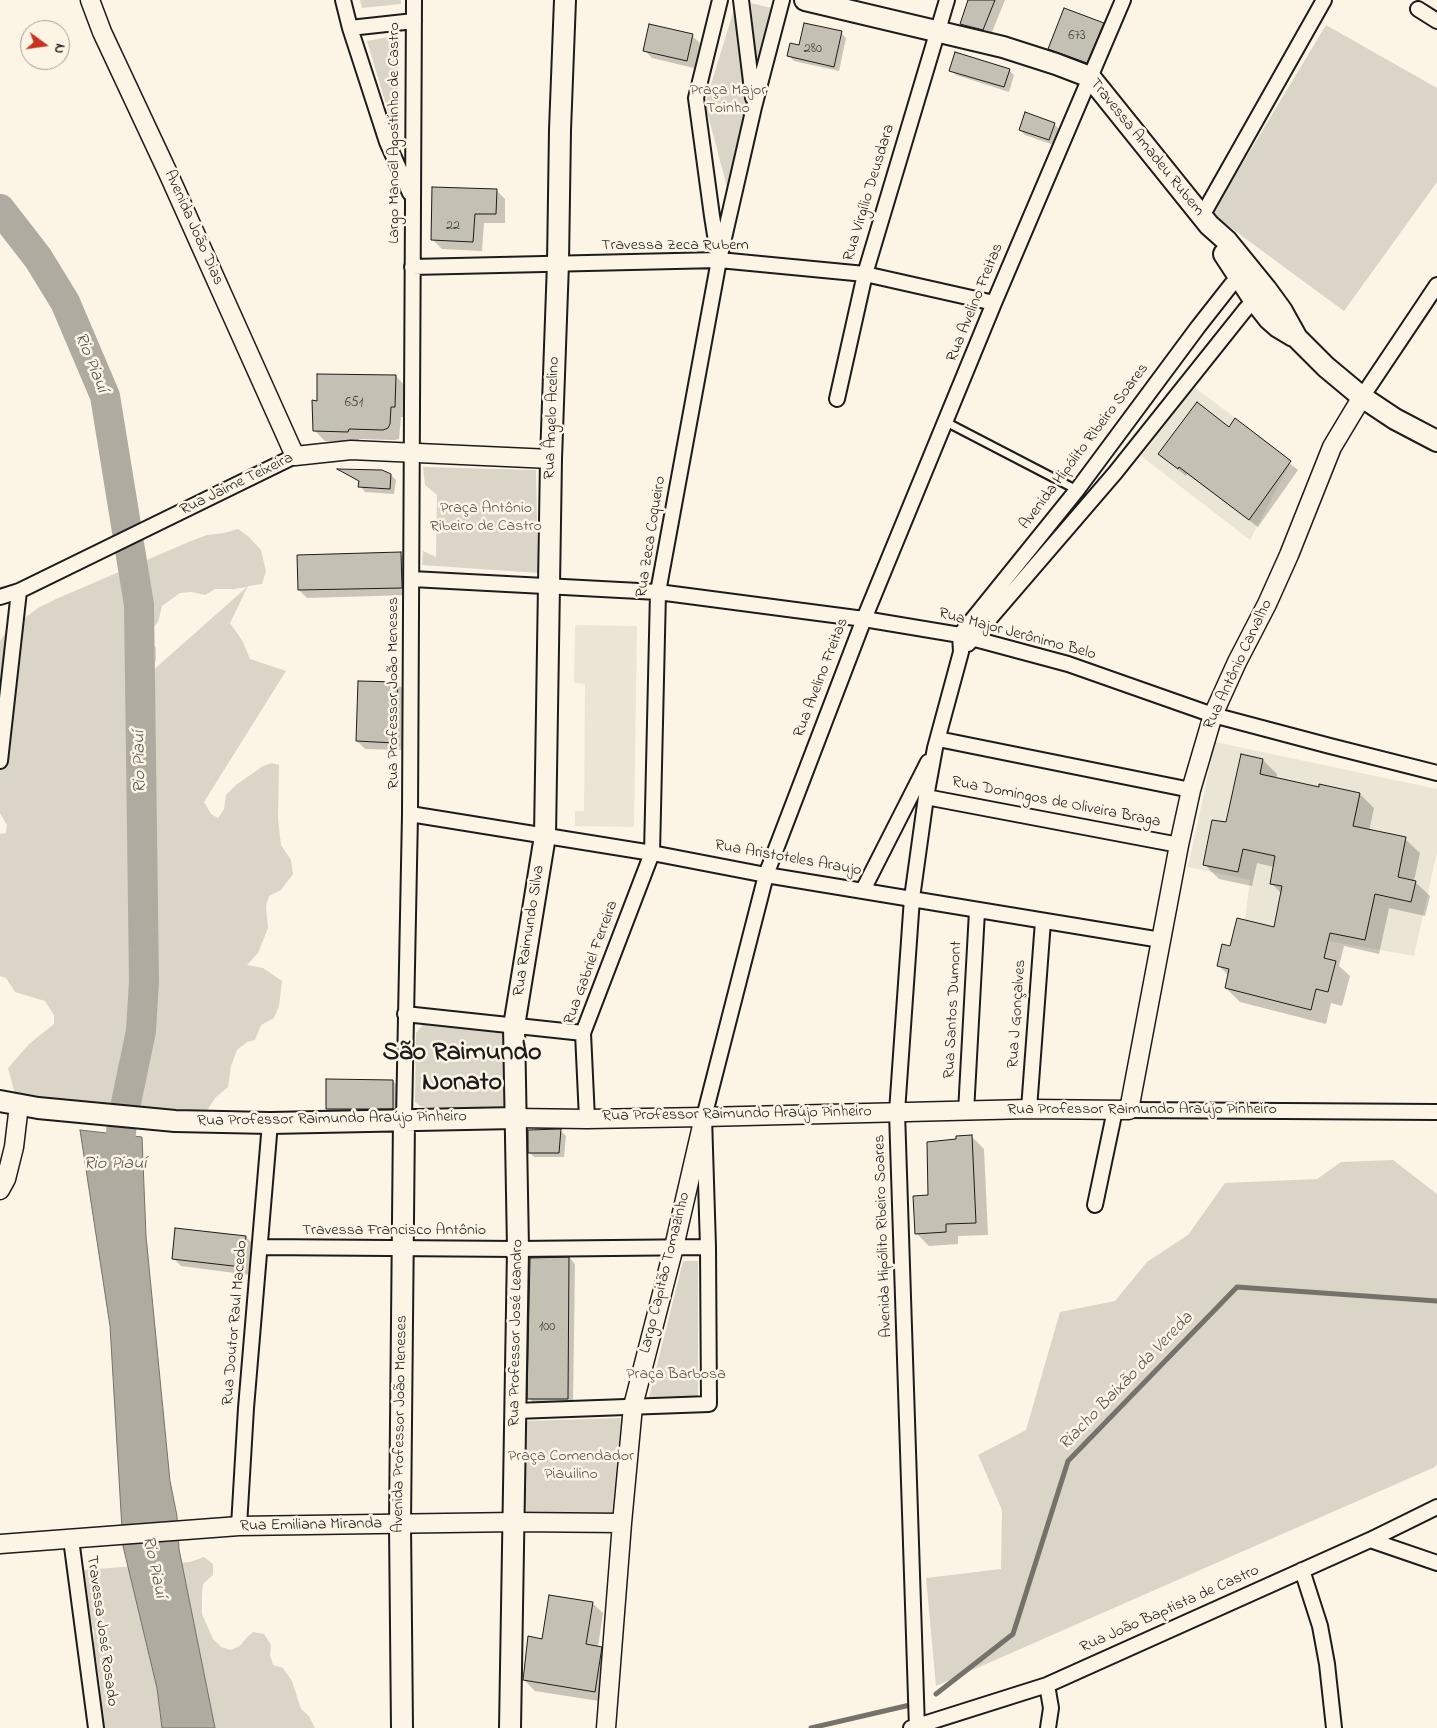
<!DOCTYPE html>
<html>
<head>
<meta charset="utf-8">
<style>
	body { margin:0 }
	#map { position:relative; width:1437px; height:1728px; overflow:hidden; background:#fcf5e5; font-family:"Indie Flower",sans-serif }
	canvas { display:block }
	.north { position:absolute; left:20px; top:20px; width:50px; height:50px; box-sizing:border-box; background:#fcf5e5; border:1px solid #a29e95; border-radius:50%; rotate:104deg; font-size:14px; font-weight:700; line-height:20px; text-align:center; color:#1c1c1c }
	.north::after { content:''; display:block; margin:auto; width:18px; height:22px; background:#c8321e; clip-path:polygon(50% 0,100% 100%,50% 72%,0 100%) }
</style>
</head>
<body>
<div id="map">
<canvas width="1437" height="1728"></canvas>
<div class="north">N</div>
</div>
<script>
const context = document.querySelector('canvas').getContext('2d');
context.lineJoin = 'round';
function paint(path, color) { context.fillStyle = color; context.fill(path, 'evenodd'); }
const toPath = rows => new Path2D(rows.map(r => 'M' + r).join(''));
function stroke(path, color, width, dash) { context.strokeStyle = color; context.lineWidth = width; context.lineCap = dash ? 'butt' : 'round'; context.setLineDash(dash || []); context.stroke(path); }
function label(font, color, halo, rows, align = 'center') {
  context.font = font + ' "Indie Flower",sans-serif'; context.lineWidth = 5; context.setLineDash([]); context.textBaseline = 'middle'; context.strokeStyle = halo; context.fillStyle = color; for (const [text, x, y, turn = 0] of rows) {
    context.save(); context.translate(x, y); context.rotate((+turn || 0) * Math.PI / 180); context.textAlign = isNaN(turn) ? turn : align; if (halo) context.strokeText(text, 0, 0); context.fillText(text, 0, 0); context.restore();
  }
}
paint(toPath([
	[1194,387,1292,460,1250,540,1141,456],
	[575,625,637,626,634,827,575,826,575,811,584,811,585,684,574,683],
	[1215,742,1437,789,1437,852,1414,956,1328,941,1245,920,1250,880,1188,867]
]), '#ebe5d6');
paint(toPath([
	[360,0,401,0,401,4,362,8],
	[751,3,771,8,756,64],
	[735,6,750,100,727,187,705,104],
	[1326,25,1437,88,1437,182,1344,311,1212,214],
	[400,35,396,138,367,41],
	[423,467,536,470,538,573,422,565,423,551,436,557,437,495,425,485],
	[238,529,248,536,261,550,266,571,262,584,248,586,230,623,242,640,250,659,286,671,204,802,211,814,218,818,224,809,226,795,236,785,263,766,272,763,279,765,278,819,281,845,291,860,293,874,281,890,269,896,266,906,268,928,258,953,247,965,263,968,282,981,279,1006,274,1018,261,1025,255,1040,247,1042,237,1050,231,1066,228,1087,216,1097,207,1110,161,1109,151,1123,17,1102,8,1068,29,1044,54,1024,54,1015,45,1001,15,992,6,978,0,976,0,834,6,833,7,825,0,813,0,641,6,632,38,608,56,599,191,541,207,535,224,533],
	[247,587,151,672,156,660,156,647,139,635,151,631,158,622,162,606,180,593,191,592,205,595,215,589,234,589],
	[432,1023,495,1032,502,1034,506,1037,506,1104,503,1106,433,1109,420,1106,415,1102,416,1033,423,1024],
	[1393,1160,1437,1194,1437,1464,1435,1467,936,1686,926,1578,1001,1569,1002,1510,978,1455,1026,1430,1060,1312,1115,1301,1147,1262,1188,1235,1225,1183,1317,1179,1341,1162],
	[683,1261,698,1261,698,1396,649,1397],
	[621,1418,612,1513,524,1512,525,1421],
	[204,1557,213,1564,213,1575,203,1584,202,1596,202,1614,213,1639,221,1647,231,1650,241,1645,246,1638,253,1632,264,1634,271,1645,270,1655,273,1665,283,1668,292,1681,301,1709,309,1716,315,1728,97,1728,100,1684,94,1645,94,1631,90,1623,84,1619,76,1575,83,1570,190,1562]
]), '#dbd5c8');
const water = toPath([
	[80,1130,142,1137,146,1236,170,1481,177,1516,179,1549,215,1728,162,1728,157,1688,123,1546,110,1326,80,1130]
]);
paint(water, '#b0aba1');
stroke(water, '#75726c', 1);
paint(toPath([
	[969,0,1005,0,990,37,968,31,961,24],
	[1103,24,1105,26,1089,64,1050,49],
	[841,33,846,38,839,71,794,61,789,56,800,46],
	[692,36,700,43,694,68,652,58,644,50],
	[951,70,1009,70,1014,75,1009,92,956,75],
	[1054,124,1059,129,1054,145,1025,135,1020,130],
	[496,190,505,199,505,223,484,223,482,251,442,249,432,239],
	[396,376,406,387,405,417,401,417,399,439,394,440,359,439,359,443,325,441,314,430,318,403],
	[1236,420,1298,470,1258,527,1187,474,1186,476,1159,454,1229,429],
	[340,470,391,475,396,480,394,494,365,492,360,486,360,482],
	[400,554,408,562,409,595,307,598,299,590],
	[397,683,405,691,403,750,365,749,357,741],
	[1263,760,1277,774,1276,779,1319,788,1360,794,1374,808,1369,831,1405,839,1420,853,1414,881,1430,896,1425,916,1389,908,1379,954,1344,946,1339,966,1350,976,1342,1006,1331,1003,1326,1024,1240,1002,1226,988,1229,976,1218,965,1231,948,1275,929,1282,894,1271,883,1274,867,1257,863,1252,886,1219,879,1204,864],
	[393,1081,401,1089,400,1116,335,1116,327,1108],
	[561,1131,566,1136,564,1157,534,1157,529,1152],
	[972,1137,984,1149,988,1235,958,1236,958,1244,929,1246,917,1234,930,1197,957,1140],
	[246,1237,254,1245,250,1275,181,1266,173,1258],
	[570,1258,575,1264,573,1404,534,1403,529,1398,531,1259],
	[592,1603,603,1613,598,1647,601,1648,612,1659,605,1702,535,1691,524,1680,543,1640]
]), '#0003');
stroke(toPath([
	[936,1694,1013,1634,1068,1461,1237,1287,1437,1301],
	[811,1728,910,1705]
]), '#75726c', 5);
stroke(toPath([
	[0,209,38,258,65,302,105,396,139,605,144,981,141,1031,122,1122,117,1175]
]), '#b0aba1', 30);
const building = toPath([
	[968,0,995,0,983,30,960,24,968,0],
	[1064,8,1104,23,1087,63,1048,49,1064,8],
	[804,23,842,31,834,67,787,56,790,43,799,45,804,23],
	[649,24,693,34,687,61,643,51,649,24],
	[955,52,1010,69,1004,87,949,71,955,52],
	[1025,112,1055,123,1049,140,1019,130,1025,112],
	[432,187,497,189,496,214,475,214,473,242,431,240,432,187],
	[317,374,396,375,395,407,391,407,390,424,388,428,383,430,349,429,348,432,313,431,312,400,317,401,317,374],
	[1197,402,1229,427,1235,418,1291,461,1249,520,1179,467,1178,469,1158,454,1197,402],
	[337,469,382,470,391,474,390,489,358,487,359,481,337,469],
	[401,552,402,588,298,590,297,555,401,552],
	[358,681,398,682,395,743,356,741,358,681],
	[1241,754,1263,759,1260,774,1319,787,1319,784,1360,793,1353,826,1406,837,1398,877,1416,881,1411,902,1375,894,1365,940,1330,933,1324,958,1336,961,1328,992,1316,989,1311,1010,1225,988,1229,969,1217,966,1222,944,1230,946,1237,918,1274,927,1282,886,1270,884,1275,856,1243,849,1238,872,1203,865,1212,820,1226,822,1241,754],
	[326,1079,393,1080,393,1109,326,1109,326,1079],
	[561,1129,559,1153,528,1153,528,1130,561,1129],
	[972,1135,976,1223,946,1224,946,1232,915,1234,913,1196,928,1195,927,1142,956,1139,956,1136,972,1135],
	[175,1228,246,1236,242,1267,172,1259,175,1228],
	[569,1257,568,1399,527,1399,530,1258,569,1257],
	[549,1595,593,1602,586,1644,602,1647,595,1692,523,1680,528,1636,542,1639,549,1595]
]);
paint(building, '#c4c0b3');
stroke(building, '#1c1c1c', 1);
const service = toPath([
	[946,422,1077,490]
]);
const minor = toPath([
	[343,0,350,28,387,142,410,193],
	[741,0,753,98],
	[1418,9,1437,21],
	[350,28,414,21],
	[1202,216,1324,0],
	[718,254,712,216,696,98,720,0],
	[412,267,719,260,865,274,994,303],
	[1362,397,1437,285],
	[837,399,865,274,947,0],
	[412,579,658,592,864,619,960,635,1068,664,1213,715,1330,746,1437,773],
	[0,597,19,591,295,456],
	[968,644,1115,473,1245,310,1260,294],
	[938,739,1191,790],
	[0,761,19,591],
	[926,797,1179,845],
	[410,814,652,853,766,875,1161,940],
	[863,890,928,762],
	[405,1014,583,1033],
	[1029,1109,1043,921],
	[1129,1110,1437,1112],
	[966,1112,977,911],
	[404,1119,410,814,414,0],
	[587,1119,583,1033,652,853,658,592,719,260,754,107,782,0],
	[1095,1205,1115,1110],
	[260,1247,518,1249,708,1247],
	[515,1411,709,1404,708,1247,704,1117,766,875,864,619,994,303,1123,0],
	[239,1526,246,1408,270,1123],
	[71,1539,96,1728],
	[1370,1540,1437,1563],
	[1302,1570,1320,1626,1327,1664,1334,1728],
	[1047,1685,1051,1708,1048,1728],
	[911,1728,1047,1685,1370,1540,1437,1507],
	[917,1728,897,1112,912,898,926,797,935,748,961,652,960,635,1077,490,1198,327,1231,285,1245,272]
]);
const tertiary = toPath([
	[90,0,102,32,168,173,295,456,351,450,551,459],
	[515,1118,587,1119,704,1117,1029,1109,1129,1110,1179,845,1191,790,1213,715,1237,662,1267,604,1289,555,1332,447,1362,397],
	[0,1190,6,1179,14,1147,19,1105],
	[0,1544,239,1526,515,1522,622,1523],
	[606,1728,622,1523,633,1406,674,1247,704,1117]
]);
const secondary = toPath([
	[805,0,1003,47,1056,64,1090,77,1209,225,1227,241,1266,289,1282,311,1297,338,1326,367,1362,397,1395,419,1437,441],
	[1224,254,1254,300,1269,319,1278,327,1293,336],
	[0,1101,38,1108,175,1121,270,1123,515,1118],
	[402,1728,400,1524,404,1119],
	[510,1728,518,1249,514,1026,545,836,551,459,558,263,560,130,565,0]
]);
stroke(service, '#1c1c1c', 11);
stroke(minor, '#1c1c1c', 18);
stroke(tertiary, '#1c1c1c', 21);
stroke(secondary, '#1c1c1c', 24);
stroke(service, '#fcf5e5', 7);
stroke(minor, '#fcf5e5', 14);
stroke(tertiary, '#fcf5e5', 18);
stroke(secondary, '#fcf5e5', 20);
label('14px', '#464542', null, [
	["673",1077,37],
	["280",813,50],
	["22",453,227],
	["651",354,404],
	["100",547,1328]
]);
label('16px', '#555450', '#fcf5e5', [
	["Praça Major",728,91],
	["Toinho",728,109],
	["Praça Antônio",486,509],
	["Ribeiro de Castro",486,527],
	["Praça Barbosa",676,1375],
	["Praça Comendador",571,1457],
	["Piauilino",571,1475]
]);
label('16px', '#1c1c1c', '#fcf5e5', [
	["Largo Manoel Agostinho de Castro",395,133,-90],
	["Travessa Amadeu Rubem",1146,148,51],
	["Rua Virgílio Deusdara",870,193,-73],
	["Avenida João Dias",193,228,66],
	["Travessa Zeca Rubem",675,246],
	["Rua Avelino Freitas",976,303,-68],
	["Rua Ângelo Acelino",553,418,-88],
	["Avenida Hipólito Ribeiro Soares",1085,447,-53],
	["Rua Jaime Teixeira",237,485,-26],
	["Rua Zeca Coqueiro",652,537,-81],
	["Rua Major Jerônimo Belo",1017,635,15],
	["Rua Antônio Carvalho",1239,665,-65],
	["Rua Avelino Freitas",822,678,-69],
	["Rua Professor João Meneses",394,693,-90],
	["Rua Domingos de Oliveira Braga",1056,803,11],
	["Rua Aristoteles Araujo",788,859,10],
	["Rua Raimundo Silva",530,931,-81],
	["Rua Gabriel Ferreira",592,963,-70],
	["Rua Santos Dumont",954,1010,-87],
	["Rua J Gonçalves",1018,1014,-86],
	["Rua Professor Raimundo Araújo Pinheiro",1142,1110],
	["Rua Professor Raimundo Araújo Pinheiro",737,1115,-1],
	["Rua Professor Raimundo Araújo Pinheiro",332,1120,-1],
	["Travessa Francisco Antônio",394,1231],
	["Avenida Hipólito Ribeiro Soares",884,1236,-92],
	["Largo Capitão Tomazinho",666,1273,-76],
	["Rua Doutor Raul Macedo",236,1323,-85],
	["Rua Professor José Leandro",517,1333,-89],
	["Avenida Professor João Meneses",401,1424,-89],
	["Rua Emiliana Miranda",311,1526,-1],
	["Rua João Baptista de Castro",1170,1610,-24],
	["Travessa José Rosado",101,1631,82]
]);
label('italic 18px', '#575551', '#fcf5e5', [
	["Rio Piauí",90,363,68],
	["Rio Piauí",141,762,-91],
	["Rio Piauí",115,1165],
	["Riacho Baixão da Vereda",1127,1382,-46],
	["Rio Piauí",153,1567,78]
]);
label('bold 26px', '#1c1c1c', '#fcf5e5', [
	["São Raimundo",462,1055],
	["Nonato",462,1085]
]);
</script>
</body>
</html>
